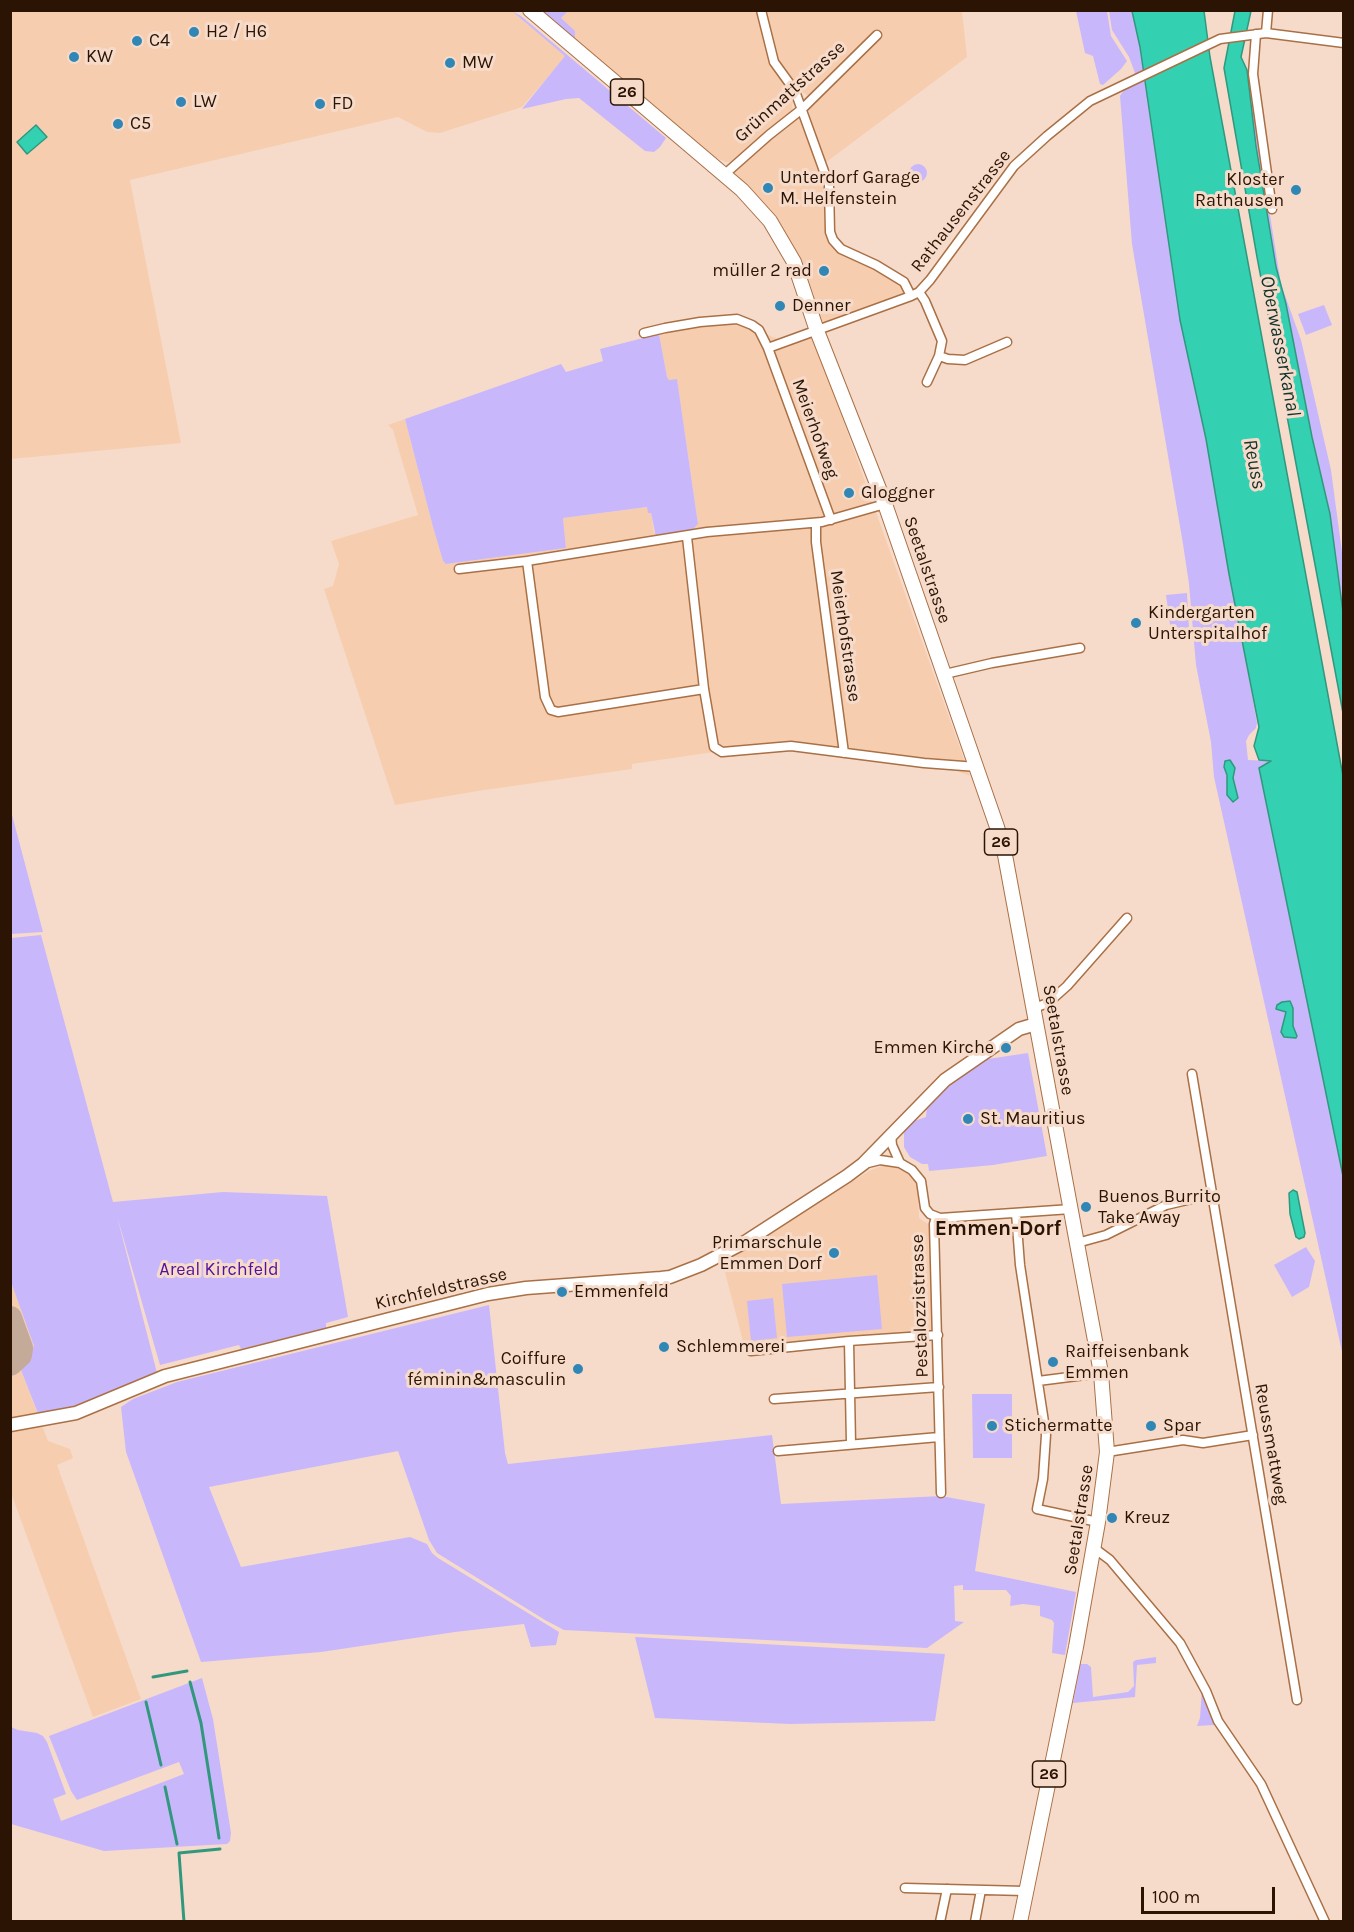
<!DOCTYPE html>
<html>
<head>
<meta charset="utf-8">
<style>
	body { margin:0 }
	#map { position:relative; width:1354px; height:1932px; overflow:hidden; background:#f6dbca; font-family:Karla,sans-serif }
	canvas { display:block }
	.frame { position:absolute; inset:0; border:12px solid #2b1403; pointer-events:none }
	.scale { position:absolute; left:1141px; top:1887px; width:134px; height:27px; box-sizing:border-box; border:3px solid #2b1403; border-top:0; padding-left:8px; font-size:18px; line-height:21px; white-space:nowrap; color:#2b1403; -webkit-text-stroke:4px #f6dbca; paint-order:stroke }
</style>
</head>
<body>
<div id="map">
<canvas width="1354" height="1932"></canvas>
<div class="frame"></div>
<div class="scale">100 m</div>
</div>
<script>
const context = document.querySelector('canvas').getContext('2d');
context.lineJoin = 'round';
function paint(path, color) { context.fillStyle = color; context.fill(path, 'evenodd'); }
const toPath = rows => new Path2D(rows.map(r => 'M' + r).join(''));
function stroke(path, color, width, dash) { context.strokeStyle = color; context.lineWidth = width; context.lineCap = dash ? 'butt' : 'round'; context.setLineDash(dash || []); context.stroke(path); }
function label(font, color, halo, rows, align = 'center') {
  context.font = font + ' Karla,sans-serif'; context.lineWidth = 6; context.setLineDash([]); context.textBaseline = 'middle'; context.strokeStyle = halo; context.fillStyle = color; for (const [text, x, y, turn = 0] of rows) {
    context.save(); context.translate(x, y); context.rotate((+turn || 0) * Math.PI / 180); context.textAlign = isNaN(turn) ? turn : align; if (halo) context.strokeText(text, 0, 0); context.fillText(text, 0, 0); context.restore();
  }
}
paint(toPath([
	[568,10,962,11,967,57,825,163,809,113,810,97,801,91,793,99,792,113,743,152,730,162,726,162,716,158,574,40,561,18],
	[10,11,512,11,566,56,522,107,440,133,427,132,398,117,130,180,181,443,11,459],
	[802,109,829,185,833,240,904,282,911,296,817,331,802,280,729,169],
	[733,316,747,317,755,322,768,335,778,339,810,327,970,776,957,771,849,759,808,751,788,750,724,758,714,752,632,764,632,769,478,791,395,805,324,589,333,586,339,564,331,541,418,515,393,430,388,425,405,419,433,527,443,561,446,564,566,548,563,518,648,507,651,513,654,533,693,529,698,523,677,380,669,380,667,377,659,334],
	[884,1165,896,1166,906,1170,915,1179,918,1192,919,1218,931,1226,936,1332,748,1348,744,1345,722,1261,752,1245,869,1171],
	[11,1282,34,1346,21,1370,48,1441,70,1449,73,1458,57,1465,141,1699,93,1717,11,1493]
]), '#f7cdaf');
paint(toPath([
	[512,11,521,16,666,138,660,147,654,152,645,151,579,98,566,99,522,109,565,56],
	[540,11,568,11,561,18,575,31,575,38,574,40],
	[1076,11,1107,11,1111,36,1127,61,1121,69,1103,85,1100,84,1093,56,1085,53],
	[1109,11,1132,11,1140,47,1180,320,1206,439,1257,723,1256,728,1249,735,1246,741,1248,760,1271,761,1259,769,1343,1176,1343,1356,1214,777,1211,742,1196,665,1189,584,1183,544,1132,244,1120,96,1135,73,1129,57,1112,30],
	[1250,68,1258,140,1281,284,1301,340,1331,470,1343,560,1343,612,1330,513,1312,437,1286,304,1276,267,1256,146,1247,70],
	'909 173a9 9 0 1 1 18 0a9 9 0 1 1-18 0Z',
	[1324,305,1332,325,1306,335,1298,314],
	[659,334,667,377,669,380,677,379,698,524,693,529,656,537,651,513,648,513,647,507,563,518,566,548,446,564,443,561,433,527,405,419,561,364,566,372,603,361,600,349],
	[1187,593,1189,629,1171,632,1166,595],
	[11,811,43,932,11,934],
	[41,935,113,1202,223,1192,327,1196,348,1317,326,1323,326,1328,241,1349,239,1345,160,1365,117,1216,157,1373,90,1403,39,1416,21,1370,34,1346,11,1282,11,938],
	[1028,1053,1047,1156,993,1165,929,1171,928,1164,922,1164,910,1157,904,1147,904,1132,914,1121,926,1117,927,1106,945,1086,981,1060],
	[1306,1247,1315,1261,1309,1287,1292,1297,1274,1265],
	[877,1275,882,1329,787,1337,782,1284],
	[773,1298,777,1338,751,1341,747,1301],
	[489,1305,505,1453,508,1464,772,1435,781,1504,941,1496,985,1504,975,1571,1076,1592,1065,1655,1052,1653,1054,1623,1052,1620,1040,1616,1040,1606,1023,1604,1010,1606,1011,1596,1006,1590,963,1590,963,1585,954,1586,955,1621,964,1622,927,1648,564,1630,545,1620,437,1553,429,1540,398,1451,209,1487,241,1567,410,1537,427,1544,432,1553,438,1558,559,1632,556,1645,531,1647,524,1624,455,1632,321,1652,201,1662,126,1452,121,1407,133,1399,177,1382],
	[972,1394,1012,1394,1012,1458,973,1458],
	[635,1637,945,1654,935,1721,790,1724,655,1718],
	[1156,1657,1156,1663,1137,1665,1135,1697,1073,1703,1080,1664,1087,1664,1091,1667,1093,1697,1128,1692,1134,1686,1133,1662,1136,1660],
	[202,1678,213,1719,231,1833,230,1841,227,1844,104,1851,11,1824,11,1727,18,1730,37,1733,43,1736,47,1742,66,1794,53,1799,61,1821,184,1774,179,1762,77,1800,71,1791,49,1736],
	[1202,1689,1216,1723,1214,1725,1197,1726,1200,1718]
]), '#c9b7fc');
const water = toPath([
	[1132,11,1204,11,1210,57,1343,776,1343,1176,1259,768,1271,761,1259,760,1254,746,1259,727,1229,574,1206,439,1180,320,1140,47,1132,11],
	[1235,11,1251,11,1241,57,1247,70,1256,146,1276,267,1286,304,1312,437,1330,514,1343,612,1343,713,1257,257,1224,68,1235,11],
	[36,125,47,137,27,154,17,142,36,125],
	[1230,760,1235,768,1233,778,1238,798,1233,802,1227,795,1227,775,1224,767,1225,761,1230,760],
	[1290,1001,1293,1008,1293,1026,1297,1036,1296,1038,1284,1037,1281,1032,1286,1012,1276,1009,1277,1005,1282,1002,1290,1001],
	[1293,1190,1297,1192,1305,1233,1304,1237,1299,1239,1296,1237,1290,1214,1289,1193,1293,1190]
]);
paint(water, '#34d0b2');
stroke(water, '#31987e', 1.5);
stroke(toPath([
	[153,1677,187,1671],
	[190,1682,201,1723,219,1838],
	[146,1702,161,1765],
	[165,1787,177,1844],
	[184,1922,179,1853,220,1849]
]), '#31987e', 3);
stroke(toPath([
	[10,1318,21,1348,20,1355,10,1364]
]), '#c4aa98', 24);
const street = toPath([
	[761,10,774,62,795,91,829,185,830,232,833,240,841,249,876,265,904,282,911,296],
	[1266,33,1268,10],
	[1256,34,1253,74,1272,209],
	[725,174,769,135,802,109,877,35],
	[919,292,925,301,942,341,939,356,927,382],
	[644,333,665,328,700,322,737,319,752,325,759,330,768,348,911,296,919,292,930,280,1014,166,1047,136,1090,101,1220,39,1266,33,1344,43],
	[768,348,831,520],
	[939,356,948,359,965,360,1007,342],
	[816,523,816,542,844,753],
	[687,537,704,689,714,747,722,752,791,746,924,763,977,767],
	[459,569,527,561],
	[945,674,992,663,1080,648],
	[704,689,558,712,551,710,545,697,527,561,707,532,822,522,885,504],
	[1034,1008,1048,1003,1067,986,1127,918],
	[1192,1074,1297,1700],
	[891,1135,892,1145,900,1163],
	[864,1164,880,1160,900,1163,912,1170,921,1181,925,1208,930,1214,940,1218,1071,1209],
	[1016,1213,1020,1265,1046,1435,1043,1479,1037,1509,1098,1522],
	[936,1217,934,1224,941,1493],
	[1077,1243,1106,1235,1166,1205,1213,1194],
	[849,1341,851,1444],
	[751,1351,849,1341,938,1335],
	[1038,1381,1101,1373],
	[774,1399,939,1387],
	[778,1451,939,1437],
	[1107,1452,1183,1440,1203,1443,1253,1435],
	[1094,1548,1110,1560,1180,1643,1206,1691,1218,1721,1261,1784,1325,1922],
	[905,1888,1025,1891],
	[940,1922,947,1889],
	[975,1922,981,1890]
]);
const secondary = toPath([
	[10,1425,76,1413,165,1376,488,1294,526,1288,661,1278,670,1277,701,1265,745,1242,847,1176,863,1164,945,1080,1019,1029,1036,1024]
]);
const primary = toPath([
	[530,10,742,190,770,221,794,262,817,331,885,504,997,827,1005,855,1101,1373,1107,1452,1098,1522,1076,1647,1020,1922]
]);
stroke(street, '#aa7045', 11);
stroke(secondary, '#aa7045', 15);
stroke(primary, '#aa7045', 16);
stroke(street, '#fff', 8);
stroke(secondary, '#fff', 12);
stroke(primary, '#fff', 14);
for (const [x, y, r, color] of [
	[194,32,6,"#3087b6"],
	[137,41,6,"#3087b6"],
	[74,57,6,"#3087b6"],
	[450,63,6,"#3087b6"],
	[181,102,6,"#3087b6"],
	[320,104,6,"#3087b6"],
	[118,124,6,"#3087b6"],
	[768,188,6,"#3087b6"],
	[1296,190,6,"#3087b6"],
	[824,271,6,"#3087b6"],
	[780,306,6,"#3087b6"],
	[849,493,6,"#3087b6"],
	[1136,623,6,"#3087b6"],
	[1006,1048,6,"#3087b6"],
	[968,1119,6,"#3087b6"],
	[1086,1207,6,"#3087b6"],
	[834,1253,6,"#3087b6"],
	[562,1292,6,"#3087b6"],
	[664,1347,6,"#3087b6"],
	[1053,1362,6,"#3087b6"],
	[578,1369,6,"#3087b6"],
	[992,1426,6,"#3087b6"],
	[1151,1426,6,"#3087b6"],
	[1112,1518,6,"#3087b6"]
]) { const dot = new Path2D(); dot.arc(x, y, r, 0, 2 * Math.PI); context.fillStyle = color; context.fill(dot); stroke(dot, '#f6dbca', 2); }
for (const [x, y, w] of [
	[627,92,33],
	[1001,842,33],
	[1049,1774,33]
]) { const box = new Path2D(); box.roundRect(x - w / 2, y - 13, w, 26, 4.5); context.fillStyle = '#f6dbca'; context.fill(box); stroke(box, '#2b1403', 1.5); }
label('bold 16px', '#2b1403', null, [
	["26",627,92],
	["26",1001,842],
	["26",1049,1774]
]);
label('18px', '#2b1403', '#f6dbca', [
	["H2 / H6",206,32],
	["C4",149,41],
	["KW",86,57],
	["MW",462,63],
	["LW",193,102],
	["FD",332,104],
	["C5",130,124],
	["Unterdorf Garage",780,178],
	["M. Helfenstein",780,199],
	["Kloster",1284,180,"right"],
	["Rathausen",1284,201,"right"],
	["müller 2 rad",812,271,"right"],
	["Denner",792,306],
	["Gloggner",861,493],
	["Kindergarten",1148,613],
	["Unterspitalhof",1148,634],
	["Emmen Kirche",994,1048,"right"],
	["St. Mauritius",980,1119],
	["Buenos Burrito",1098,1197],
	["Take Away",1098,1218],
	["Primarschule",822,1243,"right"],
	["Emmen Dorf",822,1264,"right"],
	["Emmenfeld",574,1292],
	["Schlemmerei",676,1347],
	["Raiffeisenbank",1065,1352],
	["Emmen",1065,1373],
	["Coiffure",566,1359,"right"],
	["féminin&masculin",566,1380,"right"],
	["Stichermatte",1004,1426],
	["Spar",1163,1426],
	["Kreuz",1124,1518]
], 'left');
label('18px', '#2b1403', '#f6dbca', [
	["Grünmattstrasse",790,92,-42],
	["Rathausenstrasse",961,211,-52],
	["Meierhofweg",815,429,70],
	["Seetalstrasse",927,570,71],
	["Meierhofstrasse",845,636,82],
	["Seetalstrasse",1058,1040,80],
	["Kirchfeldstrasse",441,1289,-13],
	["Pestalozzistrasse",920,1306,-92],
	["Reussmattweg",1271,1444,80],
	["Seetalstrasse",1079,1520,-81]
]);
label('18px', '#53119d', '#f6dbca', [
	["Areal Kirchfeld",219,1270]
]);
label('italic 20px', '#14332c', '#f6dbca', [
	["Oberwasserkanal",1280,346,79],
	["Reuss",1254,464,79]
]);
label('bold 21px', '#2b1403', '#f6dbca', [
	["Emmen-Dorf",998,1229]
]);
</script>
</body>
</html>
